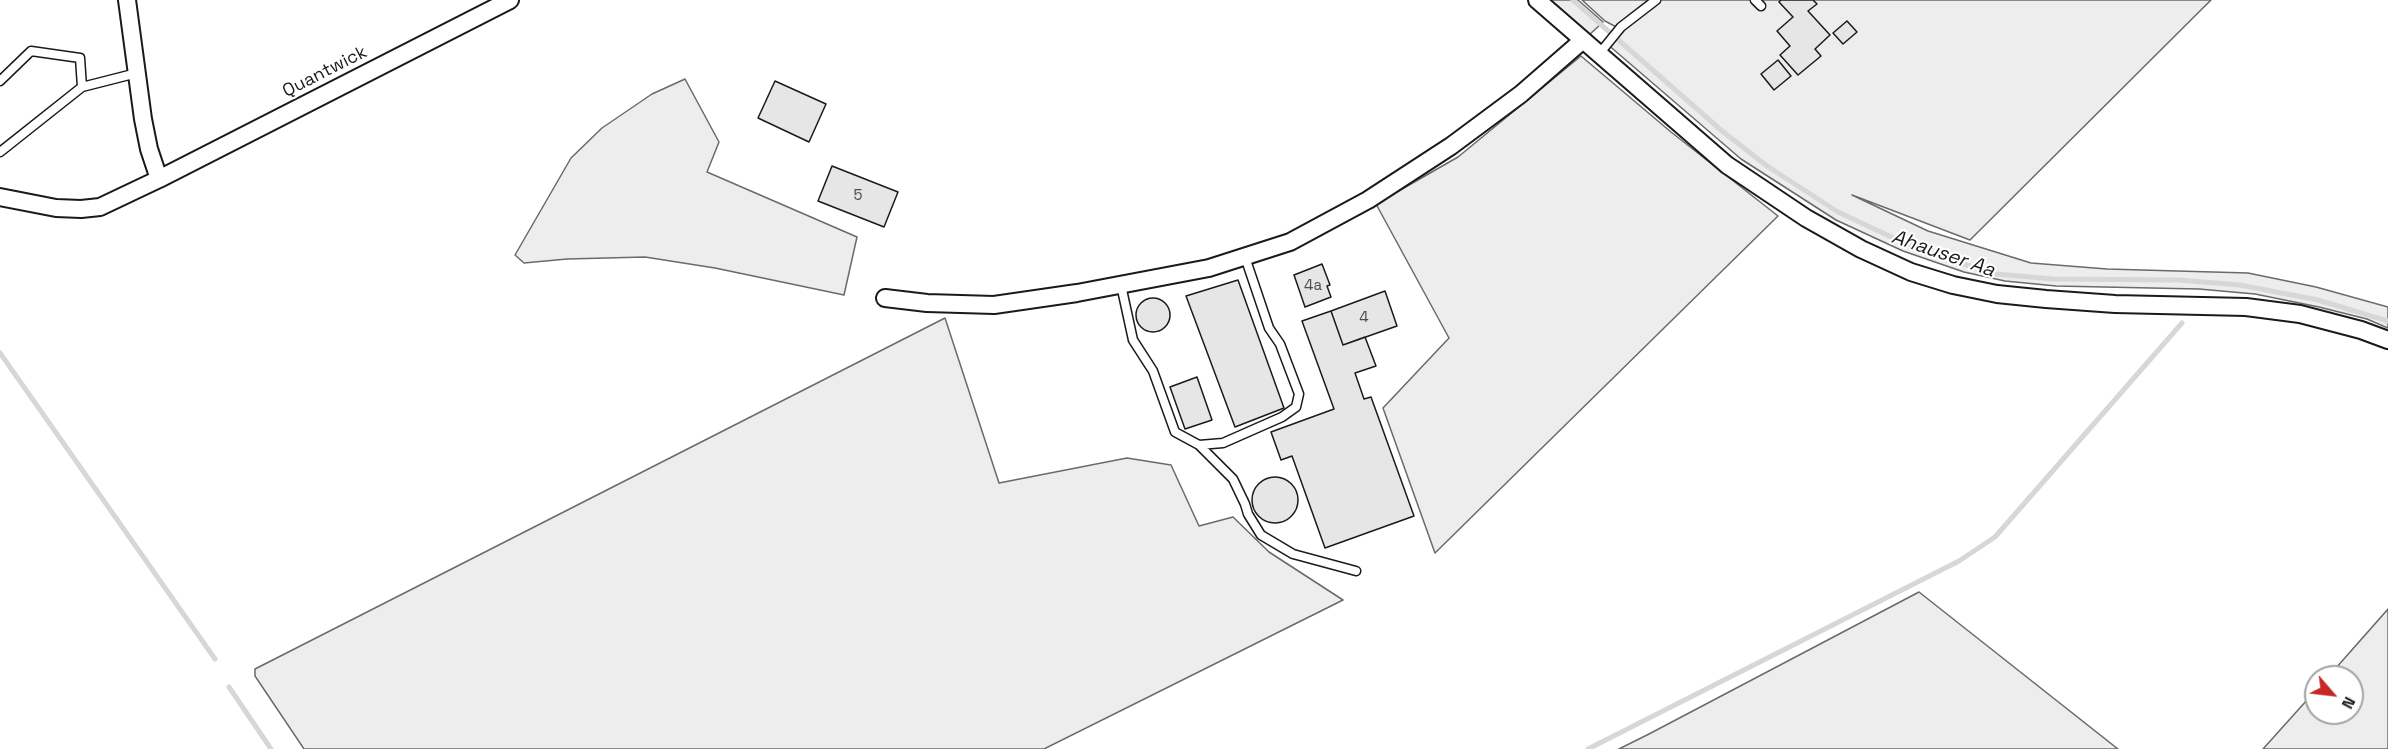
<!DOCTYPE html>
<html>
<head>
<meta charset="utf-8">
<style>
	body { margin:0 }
	#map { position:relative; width:2388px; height:749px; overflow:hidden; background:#fff; font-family:"Space Grotesk",sans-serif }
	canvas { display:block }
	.north { position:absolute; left:2304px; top:665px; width:60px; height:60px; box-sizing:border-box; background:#fff; border:2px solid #a3a3a3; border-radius:50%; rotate:118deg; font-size:16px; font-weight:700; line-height:24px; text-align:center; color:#1a1a1a }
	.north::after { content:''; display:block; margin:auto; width:21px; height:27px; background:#c62828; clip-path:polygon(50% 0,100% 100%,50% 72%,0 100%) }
</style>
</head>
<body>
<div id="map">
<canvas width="2388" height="749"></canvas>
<div class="north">N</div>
</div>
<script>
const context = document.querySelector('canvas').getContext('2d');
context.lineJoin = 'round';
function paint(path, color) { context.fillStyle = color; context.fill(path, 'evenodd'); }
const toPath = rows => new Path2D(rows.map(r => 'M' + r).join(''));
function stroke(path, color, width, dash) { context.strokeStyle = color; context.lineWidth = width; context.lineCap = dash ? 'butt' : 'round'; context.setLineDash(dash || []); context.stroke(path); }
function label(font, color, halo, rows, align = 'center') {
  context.font = font + ' "Space Grotesk",sans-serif'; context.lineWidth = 4.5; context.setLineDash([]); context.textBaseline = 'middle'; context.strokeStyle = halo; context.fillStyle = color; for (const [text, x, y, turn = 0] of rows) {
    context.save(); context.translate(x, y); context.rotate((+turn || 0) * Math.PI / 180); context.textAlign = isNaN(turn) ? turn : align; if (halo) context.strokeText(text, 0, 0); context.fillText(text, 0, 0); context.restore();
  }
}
const green = toPath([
	[1544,0,1578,0,1603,22,1587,37,1544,0],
	[1582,0,2211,0,1970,240,1852,195,1928,231,2031,263,2107,269,2248,273,2316,287,2388,307,2388,328,2367,319,2319,307,2255,294,2199,289,2056,286,2005,281,1964,272,1903,251,1836,220,1741,159,1606,43,1620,29,1605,21,1582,0],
	[1581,56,1671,132,1778,216,1435,553,1383,408,1449,338,1376,204,1458,157,1581,56],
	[685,79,719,142,707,172,857,237,844,295,715,268,645,257,567,259,524,263,515,255,571,158,602,128,652,94,685,79],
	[945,318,999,483,1127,458,1171,465,1199,526,1233,517,1269,552,1343,600,1044,749,304,749,255,676,255,669,945,318],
	[1919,592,2118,749,1619,749,1649,734,1919,592],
	[2388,609,2388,749,2263,749,2316,690,2316,713,2352,713,2352,677,2328,677,2388,609]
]);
paint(green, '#ededed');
stroke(green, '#6a6a6a', 1.5);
stroke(toPath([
	[1573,0,1722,131,1767,166,1838,212,1900,241,1946,259,1996,274,2053,279,2179,280,2240,285,2318,300,2388,321],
	[0,353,215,659],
	[229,687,271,749],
	[1588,749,1959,561,1995,537,2182,323]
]), '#d7d7d7', 5);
const building = toPath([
	[1781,0,1813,0,1817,4,1808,11,1830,35,1815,49,1821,56,1798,75,1780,55,1790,46,1777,31,1793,17,1779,2,1781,0],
	[1847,21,1857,32,1843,44,1833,33,1847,21],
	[1778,60,1791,76,1774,90,1761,74,1778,60],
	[775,81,826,104,809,142,758,118,775,81],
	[832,166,898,192,884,227,818,201,832,166],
	[1322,264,1330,285,1327,286,1331,297,1305,307,1294,275,1322,264],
	[1238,280,1284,408,1235,427,1186,296,1238,280],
	[1385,291,1397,326,1343,345,1331,311,1385,291],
	'1136 315a17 17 0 1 1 34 0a17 17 0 1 1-34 0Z',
	[1331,311,1343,345,1365,337,1376,366,1355,373,1364,399,1371,397,1414,516,1325,548,1292,456,1281,460,1271,432,1334,409,1302,321,1331,311],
	[1197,377,1212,420,1185,429,1170,387,1197,377],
	'1252 500a23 23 0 1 1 46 0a23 23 0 1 1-46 0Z'
]);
paint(building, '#e6e6e6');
stroke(building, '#1a1a1a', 1.5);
const service = toPath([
	[1755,0,1761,6],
	[1599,54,1621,27,1656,0],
	[0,81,31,51,80,58,82,87],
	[0,152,82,87,137,73],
	[1121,285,1133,340,1153,371,1175,432,1199,445,1223,443,1282,417,1296,407,1299,394,1280,344,1269,328,1245,257],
	[1199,445,1233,479,1245,504,1248,514,1261,535,1293,554,1356,571]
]);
const minor = toPath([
	[127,0,143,119,149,149,159,179],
	[1537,0,1727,165,1806,218,1861,249,1911,272,1953,285,1997,294,2046,299,2115,304,2246,307,2300,314,2361,330,2388,340],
	[0,197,56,208,81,209,100,207,159,179,510,0],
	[885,298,927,303,994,305,1077,293,1209,268,1290,242,1368,200,1451,146,1521,94,1583,40]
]);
stroke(service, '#1a1a1a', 11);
stroke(minor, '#1a1a1a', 20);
stroke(service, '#fff', 8);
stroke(minor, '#fff', 16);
label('15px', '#4d4d4d', null, [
	["5",858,196],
	["4a",1313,286],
	["4",1364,318]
]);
label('18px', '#1a1a1a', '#fff', [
	["Quantwick",325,72,-27]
]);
label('italic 20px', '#1a1a1a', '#fff', [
	["Ahauser Aa",1943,254,19]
]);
</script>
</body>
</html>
